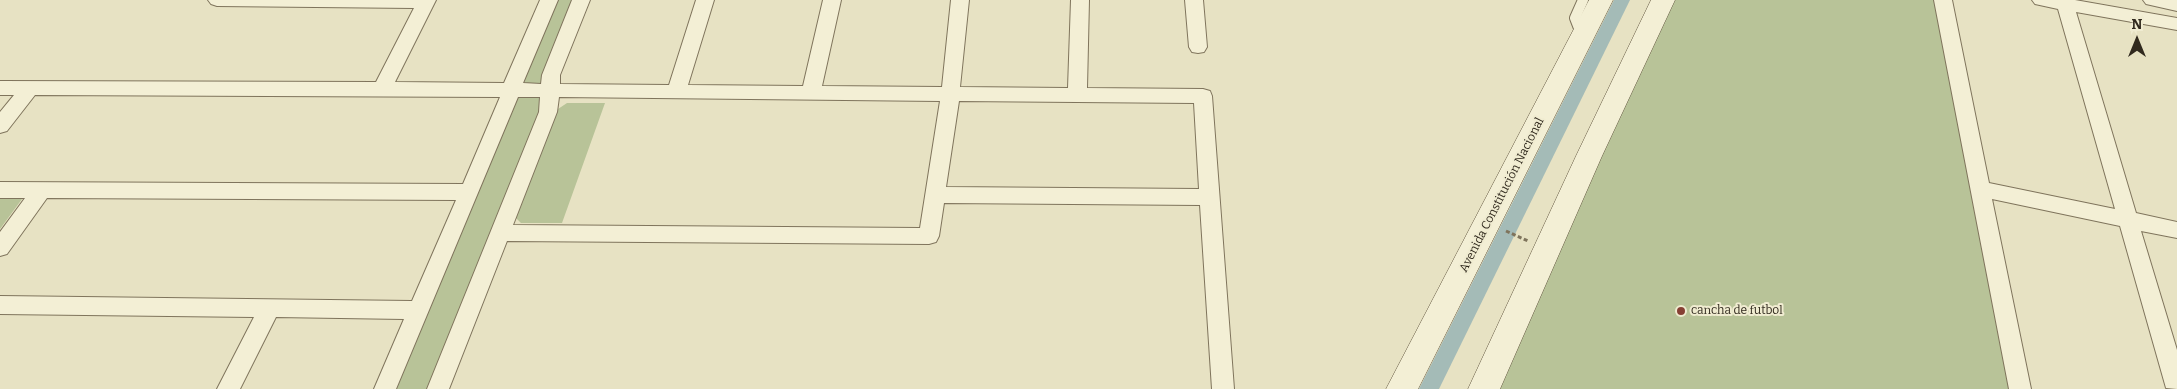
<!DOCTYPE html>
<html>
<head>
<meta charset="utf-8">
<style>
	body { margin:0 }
	#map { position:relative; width:2177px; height:389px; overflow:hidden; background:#e7e2c3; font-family:Bitter,serif }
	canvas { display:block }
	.north { position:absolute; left:2112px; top:15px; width:50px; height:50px; -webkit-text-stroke:4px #f0ecd1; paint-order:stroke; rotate:0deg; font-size:14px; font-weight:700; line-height:20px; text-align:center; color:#312a1e }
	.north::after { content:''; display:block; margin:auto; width:18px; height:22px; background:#312a1e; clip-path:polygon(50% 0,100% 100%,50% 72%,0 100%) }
</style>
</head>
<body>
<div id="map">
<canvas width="2177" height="389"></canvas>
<div class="north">N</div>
</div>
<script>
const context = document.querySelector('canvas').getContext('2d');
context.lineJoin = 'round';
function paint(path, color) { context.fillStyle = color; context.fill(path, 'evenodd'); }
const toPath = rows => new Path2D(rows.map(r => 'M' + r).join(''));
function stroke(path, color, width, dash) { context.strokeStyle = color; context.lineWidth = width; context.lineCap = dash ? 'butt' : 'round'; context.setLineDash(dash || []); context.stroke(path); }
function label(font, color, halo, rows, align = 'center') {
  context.font = font + ' Bitter,serif'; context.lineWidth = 4; context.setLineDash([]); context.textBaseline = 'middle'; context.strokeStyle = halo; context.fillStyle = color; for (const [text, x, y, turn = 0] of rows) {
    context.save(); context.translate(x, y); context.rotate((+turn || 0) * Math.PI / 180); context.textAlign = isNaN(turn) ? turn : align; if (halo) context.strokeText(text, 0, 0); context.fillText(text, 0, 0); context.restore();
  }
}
paint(toPath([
	[549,0,581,0,548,112,438,389,383,389],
	[1667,0,1943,0,2023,389,1488,389],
	[567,103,605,103,562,223,521,223,515,217,558,109],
	[0,199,22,199,0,229]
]), '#b8c398');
paint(toPath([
	[1614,0,1630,0,1439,389,1419,389,1614,0]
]), '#a4bbb7');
const lane = toPath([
	[1582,36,1575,18,1583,0]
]);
const street = toPath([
	[208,0,436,0,395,82,504,83,540,0,558,0,523,83,541,84,542,75,572,0,590,0,560,75,560,84,669,85,696,0,714,0,688,85,803,86,823,0,841,0,822,86,942,87,951,0,969,0,960,87,1068,88,1071,0,1089,0,1087,88,1203,89,1210,91,1212,96,1234,389,1212,389,1200,205,944,203,939,236,936,242,929,244,507,241,449,389,427,389,539,112,540,97,518,97,396,389,374,389,404,319,276,317,240,389,217,389,254,317,0,314,0,296,412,301,456,200,47,198,7,254,0,256,0,232,25,198,0,198,0,182,463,184,500,97,35,95,7,131,0,133,0,112,14,95,0,95,0,81,376,82,414,8,217,6,211,4,208,0],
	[559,97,940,101,920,228,513,225,557,112,559,97],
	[959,101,1194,103,1199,189,946,187,959,101],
	[1185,0,1203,0,1207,47,1204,52,1198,53,1192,52,1189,47,1185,0],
	[1934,0,1952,0,1989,183,2115,209,2058,9,2035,4,2032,0,2075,0,2177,18,2177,30,2076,12,2136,213,2177,222,2177,238,2141,231,2177,350,2177,389,2166,388,2120,226,1992,199,2031,389,2009,389,1934,0],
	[2143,0,2177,0,2177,11,2146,4,2143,0]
]);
const secondary = toPath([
	[1589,0,1613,0,1418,389,1386,389,1589,0],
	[1651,0,1675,0,1602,156,1500,389,1468,389,1576,156,1651,0]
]);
stroke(lane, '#7f745c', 12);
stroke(street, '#7f745c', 2);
stroke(secondary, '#61553f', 1);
stroke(toPath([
	[1506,231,1528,241]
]), '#7f745c', 3, [4, 2.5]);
stroke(lane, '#f3efd5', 10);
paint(street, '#f3efd5');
paint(secondary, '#f3efd5');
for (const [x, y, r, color] of [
	[1681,311,5,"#864034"]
]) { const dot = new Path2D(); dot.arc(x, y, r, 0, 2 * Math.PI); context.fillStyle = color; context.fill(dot); stroke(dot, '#f0ecd1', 2); }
label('12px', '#312a1e', '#f0ecd1', [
	["Avenida Constitución Nacional",1502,195,-63]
]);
label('12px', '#312a1e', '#f0ecd1', [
	["cancha de futbol",1691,311]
], 'left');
</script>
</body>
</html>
